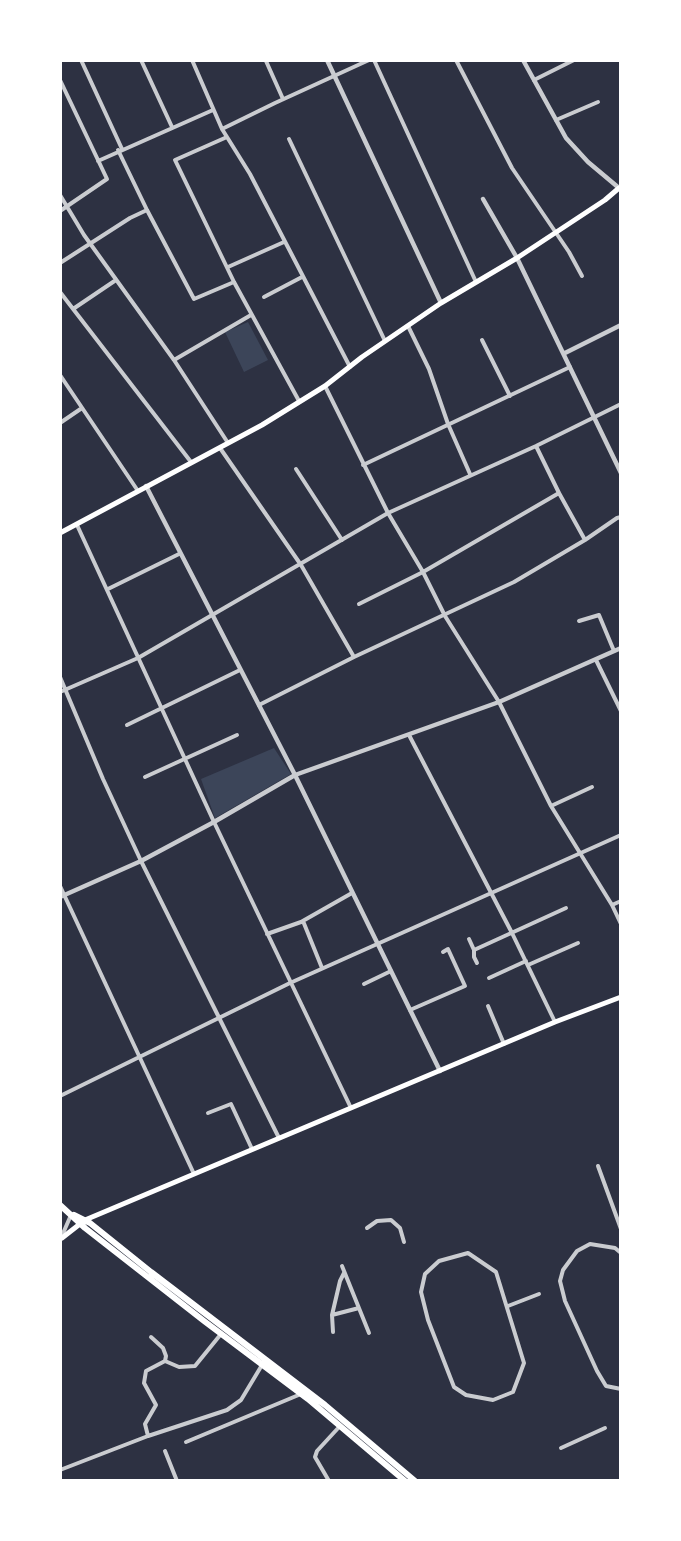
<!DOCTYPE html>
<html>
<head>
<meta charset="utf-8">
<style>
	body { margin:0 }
	#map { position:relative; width:681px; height:1541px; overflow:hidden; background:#2d3142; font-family:Signika,sans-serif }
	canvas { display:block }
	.frame { position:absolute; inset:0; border:62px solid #fff; pointer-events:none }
</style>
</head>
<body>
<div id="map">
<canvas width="681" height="1541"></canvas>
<div class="frame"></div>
</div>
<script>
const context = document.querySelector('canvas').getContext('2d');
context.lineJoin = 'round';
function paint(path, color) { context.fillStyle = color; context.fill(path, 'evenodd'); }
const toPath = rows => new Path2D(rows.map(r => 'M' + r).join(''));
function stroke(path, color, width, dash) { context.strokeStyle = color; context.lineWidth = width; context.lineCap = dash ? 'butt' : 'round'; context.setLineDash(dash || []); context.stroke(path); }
paint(toPath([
	[248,322,268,360,244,372,225,332],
	[274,748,291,774,215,818,201,779]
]), '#3c4559');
stroke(toPath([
	[81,60,122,149],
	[141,60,172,127],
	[192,60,222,129,250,174,350,367],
	[374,60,476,282],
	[456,60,512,168,569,252,582,276],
	[60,61,61,60],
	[266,61,283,99],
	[60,80,107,179,60,211],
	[534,80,574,60],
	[556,120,598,102],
	[222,129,275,103,369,60],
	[227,137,175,160,234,282,299,401],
	[289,139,385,341],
	[118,150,147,210,194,299,234,282],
	[98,161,213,110],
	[60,195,84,235,174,360,228,443],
	[60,263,130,218,147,210],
	[228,267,284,242],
	[60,292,191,462],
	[264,297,302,277],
	[73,309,116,280],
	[408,326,429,369,448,424,470,474],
	[482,340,510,396],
	[174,360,251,315],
	[60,375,138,491],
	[325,386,388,513,423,572,445,616,499,702,551,806,612,905,621,924],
	[60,423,82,408],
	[536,446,559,493],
	[220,448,301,565,354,657],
	[363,465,570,367],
	[296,469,342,540],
	[77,525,214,822,351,1108],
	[108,589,179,554],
	[359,604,423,572,559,493,585,540],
	[579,621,599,615,614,651],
	[596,660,621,711],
	[60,677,103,779,141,861,279,1138],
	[60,692,138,658,388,513,536,446,621,404],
	[259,705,354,657,514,582,585,540,617,518,621,517],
	[127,725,240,670],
	[409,735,512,933,555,1022],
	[145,777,237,735],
	[551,806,592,787],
	[60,886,194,1174],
	[612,905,621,901],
	[303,921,322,968],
	[267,934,301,922,352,893],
	[469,939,474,950,474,957,477,963],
	[474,950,566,908],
	[528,965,578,943],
	[489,978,526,961],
	[364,984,391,971],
	[488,1006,504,1044],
	[410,1010,465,986,448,949,443,952],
	[60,1096,290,983,621,835],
	[208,1113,231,1104,252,1149],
	[598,1166,621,1229],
	[367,1228,377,1221,391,1220,400,1228,404,1242],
	[61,1238,71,1215],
	[468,1253,496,1272,524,1363,513,1392,493,1400,466,1395,454,1387,428,1320,421,1292,425,1274,439,1261,468,1253],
	[621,1253,615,1248,590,1244,577,1251,563,1270,560,1281,565,1301,597,1371,606,1386,621,1389],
	[342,1266,369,1333],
	[508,1306,539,1294],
	[332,1315,359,1308],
	[333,1332,332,1315,340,1281,344,1273],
	[151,1337,163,1348,166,1356,165,1361,179,1367,195,1366,221,1334],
	[148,1436,145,1424,156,1405,144,1383,146,1371,165,1361],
	[186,1442,301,1394],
	[561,1448,605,1428],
	[165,1451,177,1481],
	[60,1470,148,1436,227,1410,241,1400,262,1365],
	[329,1481,315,1457,317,1451,340,1426]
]), '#caccd0', 4);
stroke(toPath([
	[327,60,441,303],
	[523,60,566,138,588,162,619,188],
	[483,199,517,258,621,473],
	[565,353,621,325],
	[146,486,295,775,440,1071],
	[60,897,141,861,214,822,295,775,499,702,621,648]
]), '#caccd0', 4.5);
stroke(toPath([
	[60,533,262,425,325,386,362,357,441,303,517,258,605,200,619,188,621,189],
	[62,1238,85,1220,555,1022,621,997]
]), '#fff', 5);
stroke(toPath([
	[60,1205,85,1228,204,1321,308,1399,405,1481],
	[74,1215,90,1223,151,1272,325,1405,415,1481]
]), '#fff', 6);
</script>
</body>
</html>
